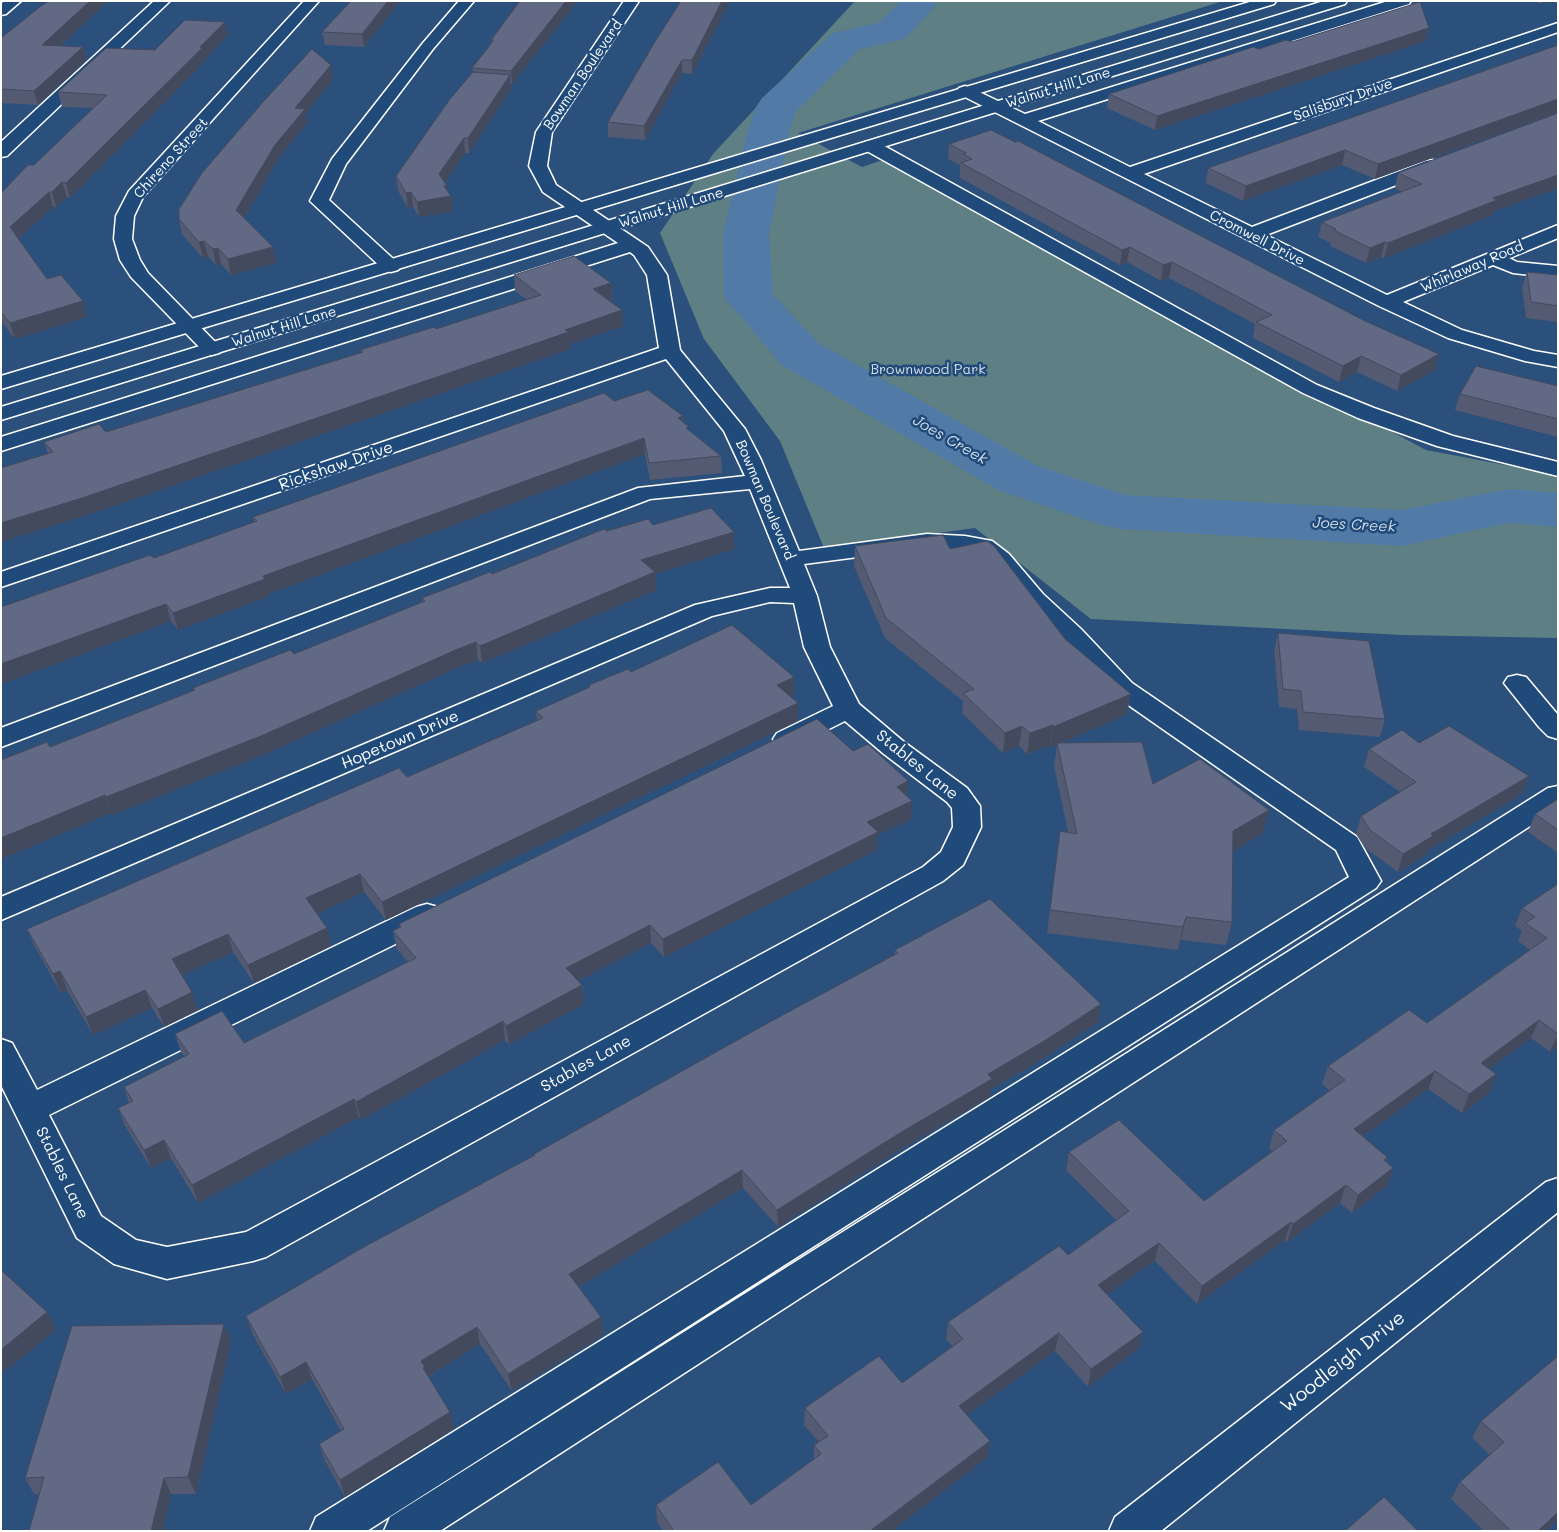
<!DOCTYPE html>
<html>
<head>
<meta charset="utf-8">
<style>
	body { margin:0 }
	#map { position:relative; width:1559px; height:1532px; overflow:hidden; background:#2c507c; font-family:Mali,sans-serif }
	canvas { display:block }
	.frame { position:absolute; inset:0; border:2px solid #fff; pointer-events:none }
</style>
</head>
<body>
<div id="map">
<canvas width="1559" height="1532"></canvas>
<div class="frame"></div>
</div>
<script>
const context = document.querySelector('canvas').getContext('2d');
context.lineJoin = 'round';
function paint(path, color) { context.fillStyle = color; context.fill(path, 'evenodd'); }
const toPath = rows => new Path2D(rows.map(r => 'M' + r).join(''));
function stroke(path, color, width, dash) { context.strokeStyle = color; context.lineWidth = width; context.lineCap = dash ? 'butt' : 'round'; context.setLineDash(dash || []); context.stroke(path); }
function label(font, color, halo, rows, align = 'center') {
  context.font = font + ' Mali,sans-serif'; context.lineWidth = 5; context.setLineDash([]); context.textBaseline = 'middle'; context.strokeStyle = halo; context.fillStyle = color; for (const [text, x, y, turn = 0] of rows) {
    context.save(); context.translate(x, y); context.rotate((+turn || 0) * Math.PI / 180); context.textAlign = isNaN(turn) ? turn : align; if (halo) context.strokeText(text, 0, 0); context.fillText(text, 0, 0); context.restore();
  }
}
paint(toPath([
	[855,1,1223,1,798,133,862,167,883,160,1426,450,1558,475,1558,638,1403,635,1091,619,975,528,824,548,780,441,704,339,660,233,713,154]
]), '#5e8085');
paint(toPath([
	[898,1,934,1,935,7,904,39,860,49,796,111,789,133,769,234,773,294,818,343,1038,466,1125,495,1401,510,1509,489,1558,493,1558,527,1509,523,1401,546,1119,529,1098,524,998,490,782,365,724,297,723,234,747,133,756,107,762,98,833,33,878,23,898,4,898,1]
]), '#527aa6');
const minor = toPath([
	[4,1,21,1,6,14,1,15,1,4,4,1],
	[154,1,170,1,7,156,1,157,1,142,154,1],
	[304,1,319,1,143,197,134,216,132,239,140,260,148,273,222,349,219,353,212,355,205,353,131,277,120,260,114,239,116,216,129,191,304,1],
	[459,1,474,1,433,49,346,164,329,200,401,266,398,270,391,272,384,270,310,201,332,159,423,43,459,1],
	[624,1,639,1,552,132,547,166,556,185,648,247,667,275,680,350,745,429,761,460,799,551,927,534,965,536,992,541,1009,554,1043,594,1081,629,1132,683,1357,837,1381,881,1376,888,367,1531,310,1531,316,1517,1349,877,1336,850,1114,695,1063,641,1025,604,993,564,977,552,927,548,804,564,817,596,830,647,859,704,904,742,967,788,980,806,981,827,963,865,943,881,266,1257,253,1261,167,1279,114,1264,77,1238,1,1085,1,1039,12,1043,37,1090,416,907,427,904,438,907,442,915,438,923,49,1115,101,1216,136,1240,167,1247,246,1232,923,867,941,852,953,827,952,808,947,802,884,754,845,721,797,745,787,748,777,745,773,739,777,733,833,706,804,647,794,603,770,602,712,616,1,920,1,897,695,605,770,588,790,588,750,489,650,499,1,747,1,728,638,488,745,476,724,431,666,359,1,587,1,572,659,348,647,275,634,255,630,252,1,451,1,437,618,243,543,192,529,166,536,132,624,1],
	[1388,1,1411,1,1409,4,1038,121,1130,167,1558,23,1558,32,1144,174,1252,227,1426,161,1432,160,1438,161,1441,165,1438,169,1266,235,1387,295,1558,225,1558,238,1509,258,1517,262,1558,266,1558,278,1513,273,1493,265,1403,302,1462,330,1534,351,1558,355,1558,367,1525,361,1448,338,1379,306,959,94,957,91,959,88,965,86,971,88,1025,114,1388,1],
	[871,141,877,142,1317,385,1374,408,1453,436,1558,462,1558,476,1437,446,1358,418,1303,393,865,150,862,146,865,142,871,141],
	[1517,675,1526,677,1558,715,1558,739,1548,736,1539,727,1504,683,1508,677,1517,675],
	[1558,786,1558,808,440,1531,384,1531,390,1517,1548,788,1558,786],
	[1558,1178,1558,1212,1161,1531,1109,1531,1115,1517,1546,1182,1558,1178]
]);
const major = toPath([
	[1253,1,1276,1,1274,4,1,389,1,376,1253,1],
	[1324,1,1347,1,1345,4,1,420,1,407,1324,1]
]);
stroke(minor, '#fff', 3);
stroke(major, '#fff', 3);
paint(minor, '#1f4a7a');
paint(major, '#1f4a7a');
paint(toPath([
	[108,1,60,46,83,47,87,60,38,105,1,103,1,38],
	[351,1,400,1,364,47,325,45,322,32],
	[520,1,578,1,512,84,511,84,511,89,469,153,465,153,445,183,448,192,451,196,453,211,419,217,413,207,408,208,398,191,396,176,473,72,472,68,491,44,491,40],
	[681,1,729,1,729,3,692,74,682,73,645,140,608,137,608,122],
	[1534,1,1549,1,1541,4],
	[228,35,205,59,205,61,70,198,67,197,56,207,53,207,18,239,47,279,87,317,15,339,1,321,1,193,34,165,93,108,62,107,58,92,155,50],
	[1426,41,1155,130,1107,108,1109,94,1259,49,1292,42],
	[1558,45,1558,112,1375,179,1342,165,1243,201,1206,183,1208,168],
	[333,79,306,113,307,123,278,159,244,218,273,247,276,263,231,275,221,264,216,265,208,256,203,258,182,234,179,219],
	[1558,113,1558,188,1494,211,1493,215,1384,258,1381,257,1366,263,1330,246,1331,243,1318,237,1322,222,1402,192,1395,188,1398,173],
	[949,144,1365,321,1439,354,1435,370,1397,391,1357,372,1339,382,1253,338,1255,324,1169,278,1161,281,1127,262,1120,265,960,178,960,165,948,159],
	[1527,272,1558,275,1558,322,1526,318,1522,288],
	[514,275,611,283,612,299,608,300,623,326,570,344,570,349,87,515,48,453,44,442,106,432,361,353,360,350,436,329,527,300,515,291],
	[1558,386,1558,437,1455,410,1460,394],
	[614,401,683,422,689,431,721,456,722,473,650,480,645,454,268,594,269,596,178,630,171,621,1,684,1,607,154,558,254,522,253,517],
	[653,525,734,532,734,549,655,574,656,590,482,663,478,660,461,666,265,754,112,815,111,813,1,859,1,760,50,747,194,691,193,688,294,654,423,602,422,598,492,574,607,531],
	[855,546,1065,639,1127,714,1061,743,1263,833,1233,851,1232,922,1226,945,1181,940,1178,950,1047,933,1060,831,1068,832,1054,766,1057,745,1050,748,1050,745,1027,754,1019,746,1003,753,962,713,963,701,885,638,854,566],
	[1278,633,1385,719,1380,737,1299,730,1297,709,1279,707,1274,651],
	[631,672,794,677,794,694,790,696,798,703,798,721,386,920,364,892,317,914,327,928,331,946,254,983,233,952,182,975,198,1010,164,1027,152,1008,93,1035,67,990,61,993,35,947,27,929,407,777,537,721,536,711,589,688,589,685],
	[1419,743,1529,776,1522,794,1428,850,1427,854,1398,872,1365,848,1356,834,1361,816,1400,792,1364,767,1369,749],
	[853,751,908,781,907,797,911,819,877,835,877,850,664,957,651,943,578,981,582,985,584,1004,509,1044,505,1040,361,1120,359,1117,198,1203,171,1158,151,1168,125,1126,118,1108,129,1103,124,1087,185,1057,181,1052,175,1034,244,1043,408,962,397,949,393,931,400,927,399,924],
	[1558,799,1558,853,1528,832,1535,814],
	[1558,884,1558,1046,1550,1052,1531,1038,1489,1069,1489,1093,1462,1113,1428,1089,1363,1136,1387,1157,1386,1161,1393,1168,1387,1186,1352,1213,1340,1203,1287,1242,1285,1240,1197,1304,1155,1261,1107,1294,1138,1349,1088,1387,1055,1351,967,1415,987,1458,891,1531,663,1531,657,1522,656,1505,751,1505,814,1459,814,1445,819,1442,804,1425,805,1408,902,1383,953,1347,946,1339,948,1322,1068,1255,1116,1220,1066,1170,1069,1152,1204,1201,1273,1152,1269,1148,1274,1130,1330,1091,1322,1084,1328,1066,1427,1023,1530,950,1518,941,1522,931,1515,926,1522,908],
	[895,950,1098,1022,1044,1058,991,1089,990,1097,898,1151,778,1227,743,1188,578,1287,603,1335,512,1391,480,1344,428,1377,454,1429,345,1497,325,1461,319,1444,341,1431,312,1379,286,1394,252,1333,246,1316,534,1156,534,1154,894,955],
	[224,1324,231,1342,196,1494,34,1494,25,1478],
	[1558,1356,1558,1519,1546,1531,1484,1531,1451,1499,1460,1482,1490,1455,1472,1438,1481,1421]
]), '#535a72');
paint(toPath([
	[90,1,108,1,46,59,42,45],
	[388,1,400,1,364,47,362,34],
	[566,1,578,1,512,84,511,71],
	[722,1,729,1,729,3,692,74,692,60],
	[1542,1,1549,1,1541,4],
	[225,22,228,35,205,59,205,61,70,198,66,183],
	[1429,28,1426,41,1155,130,1157,116],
	[83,47,87,60,38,105,34,91],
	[682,60,682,73,645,140,644,126],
	[331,65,333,79,306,113,307,123,278,159,240,225,236,210,295,108],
	[510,75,511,89,469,153,468,138],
	[1558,99,1558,112,1375,179,1378,164],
	[464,138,465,153,441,189,439,174],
	[1345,150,1342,165,1243,201,1246,186],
	[1558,175,1558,188,1494,211,1493,215,1384,258,1388,243,1493,198],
	[62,182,67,197,56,207,52,192],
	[444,186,447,186,449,196,451,196,453,211,419,217,417,202],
	[49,192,53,207,14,242,10,227],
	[411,192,413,207,408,208,406,193],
	[204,241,208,256,203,258,199,242],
	[1385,242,1381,257,1366,263,1370,248],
	[273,247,276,263,231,275,228,259],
	[1130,247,1127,262,1120,265,1122,250],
	[218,248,221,264,216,265,213,249],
	[1172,262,1169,278,1161,281,1163,265],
	[611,283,612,299,594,305,593,289],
	[83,301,87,317,15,339,10,323],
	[622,310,623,326,570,344,570,349,87,515,1,542,1,523],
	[1439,354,1435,370,1397,391,1401,375],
	[1361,356,1357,372,1339,382,1343,366],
	[683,416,683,432,678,418],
	[644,438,645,454,268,594,269,596,178,630,173,613,263,576],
	[734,532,734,549,655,574,656,590,482,663,480,646,641,560],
	[166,604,171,621,1,684,1,664],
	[476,642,478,660,461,666,265,754,112,815,106,797,458,649],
	[794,677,794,694,777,703,777,685],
	[1131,694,1127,714,1050,748,1053,727],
	[798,703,798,721,386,920,382,902],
	[1053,725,1050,745,1027,754,1030,733],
	[1022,726,1019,746,1003,753,1005,733],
	[1529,776,1522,794,1428,850,1427,854,1398,872,1403,854,1431,834],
	[908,781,907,799,897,787],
	[105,795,111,813,1,859,1,838],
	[912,801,911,819,877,835,877,850,664,957,663,939,867,822],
	[1269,810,1263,833,1228,854,1233,831],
	[360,874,364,892,310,917,306,898],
	[1186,917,1181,940,1178,950,1183,927],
	[650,925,651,943,568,986,566,968],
	[327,928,331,946,254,983,248,965],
	[228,934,233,952,178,977,172,959],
	[60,971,67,990,61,993,53,974],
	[582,985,584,1004,509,1044,506,1026],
	[145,990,152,1008,93,1035,86,1017],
	[192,992,198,1010,164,1027,158,1009],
	[1101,1004,1098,1022,1044,1058,991,1089,990,1097,898,1151,778,1227,777,1210,988,1074],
	[1539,1020,1531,1038,1473,1081,1481,1063],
	[503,1021,505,1040,361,1120,356,1102],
	[1558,1034,1558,1046,1550,1052],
	[1435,1071,1428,1089,1348,1147,1354,1129],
	[1496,1074,1489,1093,1462,1113,1469,1094],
	[354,1099,359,1117,198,1203,192,1185],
	[164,1140,171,1158,151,1168,144,1150],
	[1393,1168,1387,1186,1352,1213,1358,1195],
	[742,1170,743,1188,571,1291,569,1274],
	[1346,1185,1340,1203,1287,1242,1293,1224],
	[1291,1222,1285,1240,1197,1304,1202,1286],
	[1159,1243,1155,1261,1094,1303,1098,1285],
	[47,1312,56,1330,1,1374,1,1350],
	[601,1317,603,1335,512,1391,508,1374],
	[224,1324,231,1342,196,1494,188,1477],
	[477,1327,480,1344,427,1377,429,1384,421,1361],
	[1143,1332,1138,1349,1088,1387,1091,1369],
	[1059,1333,1055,1351,956,1423,959,1406],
	[306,1362,312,1379,286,1394,280,1377],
	[450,1412,454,1429,345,1497,340,1480],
	[990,1441,987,1458,891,1531,870,1531],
	[164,1478,171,1494,163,1531,151,1531],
	[1558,1512,1558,1519,1546,1531,1538,1531]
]), '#444a5d');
const building = toPath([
	[49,1,90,1,42,45,83,47,34,91,1,89,1,38,41,6,49,1],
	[351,1,388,1,362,34,322,32,351,1],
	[520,1,566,1,511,71,472,68,494,40,491,40,520,1],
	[681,1,722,1,692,60,682,60,644,126,608,122,656,40,681,1],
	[1420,2,1429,28,1157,116,1109,94,1253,47,1259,49,1286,40,1292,42,1420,2],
	[185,20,225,22,200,47,202,48,66,183,62,182,52,192,49,192,10,227,47,279,61,275,83,301,10,323,1,312,1,193,28,165,34,165,107,95,58,92,106,48,155,50,185,20],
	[1558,45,1558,99,1378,164,1345,150,1246,186,1208,168,1558,45],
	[312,49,331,65,295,108,305,109,275,145,236,210,273,247,228,259,218,248,213,249,204,241,199,242,179,219,179,209,202,173,263,102,312,49],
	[473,72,510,75,468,138,464,138,439,174,447,186,444,186,451,196,417,202,411,192,406,193,396,176,450,99,473,72],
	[1558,113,1558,175,1493,198,1497,200,1388,243,1385,242,1370,248,1333,230,1336,229,1322,222,1422,184,1398,173,1558,113],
	[991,130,1015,142,1018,141,1365,321,1439,354,1401,375,1361,356,1343,366,1256,322,1272,315,1172,262,1163,265,1130,247,1122,250,961,163,972,159,963,154,966,153,949,144,991,130],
	[574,256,611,283,593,289,622,310,565,330,569,332,82,498,1,523,1,468,53,452,44,442,99,424,106,432,363,352,360,350,434,327,436,329,541,295,514,275,574,256],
	[1527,272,1558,275,1558,306,1531,302,1527,272],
	[1476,366,1558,386,1558,419,1460,394,1476,366],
	[648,390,683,416,678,418,689,427,686,428,721,456,649,463,644,438,263,576,265,579,173,613,166,604,1,664,1,607,150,555,154,558,257,521,253,517,604,393,614,401,648,390],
	[711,508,734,532,641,560,655,572,480,646,476,642,458,649,261,736,106,797,105,795,1,838,1,760,47,742,50,747,195,690,193,688,290,650,294,654,425,601,422,598,490,572,492,574,604,529,607,531,648,519,653,525,711,508],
	[943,535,950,549,987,541,994,546,1065,639,1131,694,1053,727,1053,725,1030,733,1022,726,1005,733,963,693,974,689,886,618,855,546,943,535],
	[732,625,794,677,777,685,798,703,382,902,360,874,306,898,327,928,248,965,228,934,172,959,192,992,158,1009,145,990,86,1017,60,971,53,974,27,929,399,768,407,777,543,718,536,711,590,687,589,685,628,669,631,672,732,625],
	[1278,633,1369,641,1385,719,1303,712,1301,691,1283,689,1278,633],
	[817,719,853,751,868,744,908,781,897,787,912,801,867,822,878,832,663,939,650,925,566,968,582,985,506,1026,503,1021,356,1102,354,1099,192,1185,164,1140,144,1150,118,1108,133,1101,124,1087,189,1054,175,1034,222,1011,244,1043,416,958,393,931,401,927,399,924,817,719],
	[1449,726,1529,776,1431,834,1433,836,1403,854,1370,830,1361,816,1416,782,1369,749,1402,730,1419,743,1449,726],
	[1142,742,1153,784,1200,759,1269,810,1233,831,1232,922,1186,917,1183,927,1050,910,1060,831,1077,834,1057,743,1142,742],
	[1558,799,1558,830,1535,814,1558,799],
	[1558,884,1558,1034,1539,1020,1481,1063,1496,1074,1469,1094,1435,1071,1354,1129,1387,1157,1384,1160,1393,1168,1358,1195,1346,1185,1293,1224,1291,1222,1202,1286,1159,1243,1098,1285,1143,1332,1091,1369,1059,1333,959,1406,990,1441,870,1531,674,1531,656,1505,718,1462,751,1505,821,1454,814,1445,828,1436,805,1408,879,1356,902,1383,963,1339,948,1322,1059,1246,1068,1255,1129,1211,1069,1152,1119,1120,1204,1201,1287,1141,1274,1130,1345,1080,1328,1066,1409,1010,1427,1023,1547,938,1525,923,1535,917,1522,908,1558,884],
	[990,899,1101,1004,1046,1040,988,1074,992,1079,900,1133,777,1210,742,1170,569,1274,601,1317,508,1374,477,1327,421,1361,425,1367,423,1368,450,1412,340,1480,319,1444,344,1429,306,1362,280,1377,246,1316,364,1247,535,1155,534,1154,768,1023,898,953,895,950,990,899],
	[1,1270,47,1312,1,1350,1,1270],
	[224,1324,188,1477,164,1478,151,1531,29,1531,44,1477,25,1478,72,1326,224,1324],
	[1558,1356,1558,1512,1538,1531,1511,1531,1460,1482,1504,1442,1481,1421,1558,1356],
	[1384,1497,1418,1531,1345,1531,1384,1497]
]);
paint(building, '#616985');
stroke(building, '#444a5d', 1);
label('14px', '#fff', '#1f4a7a', [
	["Bowman Boulevard",583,75,-56],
	["Walnut Hill Lane",1058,88,-17],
	["Salisbury Drive",1343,100,-19],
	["Chireno Street",171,158,-48],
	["Walnut Hill Lane",671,208,-17],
	["Cromwell Drive",1257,238,27],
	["Whirlaway Road",1472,267,-23],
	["Walnut Hill Lane",284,327,-17],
	["Bowman Boulevard",765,500,67]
]);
label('14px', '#d7dfe0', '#1f4a7a', [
	["Brownwood Park",928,370]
]);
label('italic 15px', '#d4dee9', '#1f4a7a', [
	["Joes Creek",950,440,30],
	["Joes Creek",1354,525,3]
]);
label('16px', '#fff', '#1f4a7a', [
	["Rickshaw Drive",336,466,-19],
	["Hopetown Drive",400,740,-23],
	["Stables Lane",917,765,39],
	["Stables Lane",586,1064,-29],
	["Stables Lane",62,1173,64]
]);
label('19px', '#fff', '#1f4a7a', [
	["Woodleigh Drive",1343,1362,-38]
]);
</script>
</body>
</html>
